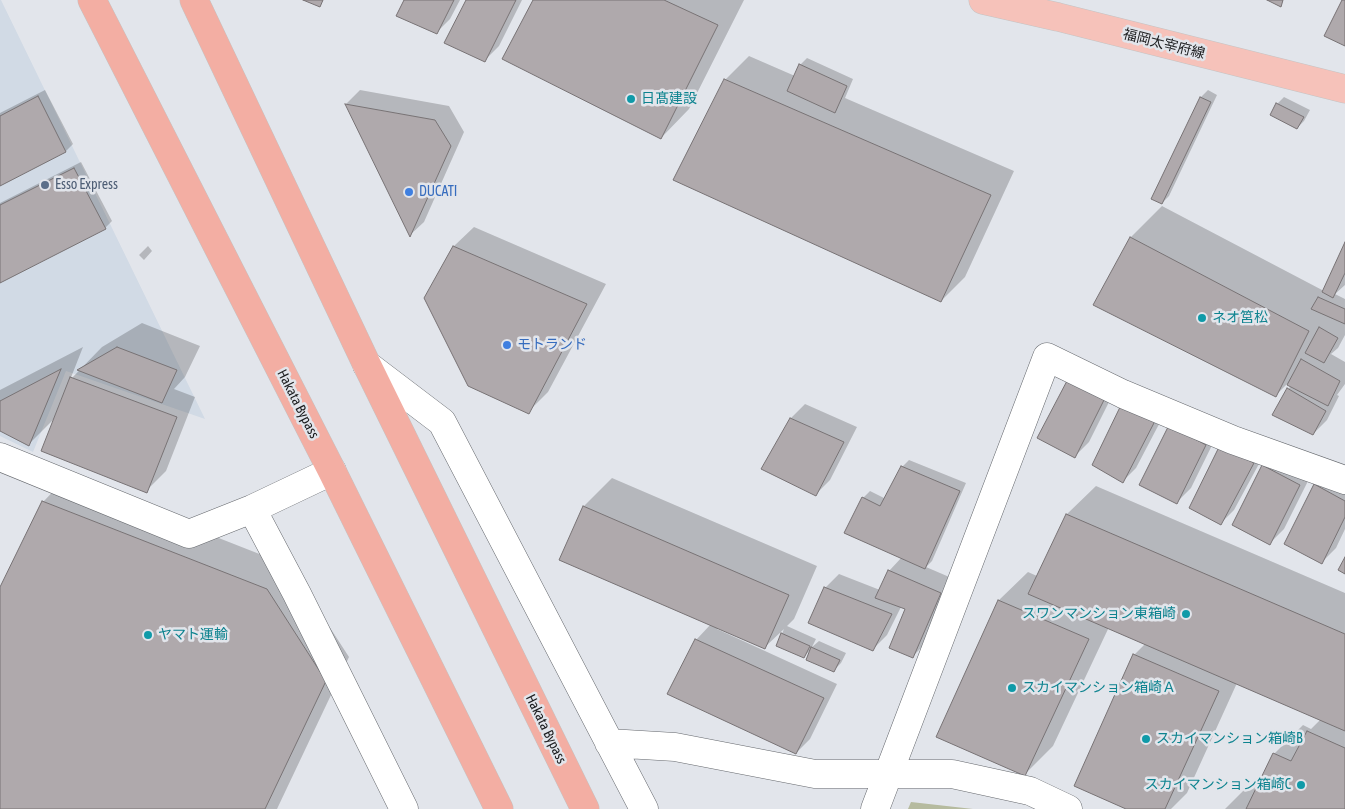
<!DOCTYPE html>
<html>
<head>
<meta charset="utf-8">
<style>
	body { margin:0 }
	canvas { display:block; background:#e2e5eb }
</style>
</head>
<body>
<canvas width="1345" height="809"></canvas>
<script>
const context = document.querySelector('canvas').getContext('2d');
context.lineJoin = 'round';
function paint(path, color) { context.fillStyle = color; context.fill(path, 'evenodd'); }
const toPath = rows => new Path2D(rows.map(r => 'M' + r).join(''));
function stroke(path, color, width, dash) { context.strokeStyle = color; context.lineWidth = width; context.lineCap = dash ? 'butt' : 'round'; context.setLineDash(dash || []); context.stroke(path); }
function label(font, color, halo, rows, align = 'center') {
  context.font = font + ' "Asap Condensed","Noto Sans JP",sans-serif'; context.lineWidth = 5; context.setLineDash([]); context.textBaseline = 'middle'; context.strokeStyle = halo; context.fillStyle = color; for (const [text, x, y, turn = 0] of rows) {
    context.save(); context.translate(x, y); context.rotate((+turn || 0) * Math.PI / 180); context.textAlign = isNaN(turn) ? turn : align; if (halo) context.strokeText(text, 0, 0); context.fillText(text, 0, 0); context.restore();
  }
}
paint(toPath([
	[0,0,1,0,205,419,66,371,33,452,0,436]
]), '#d1dae5');
paint(toPath([
	[911,802,973,809,908,809]
]), '#b6bb9f');
paint(toPath([
	[405,0,460,0,450,19,436,33],
	[468,0,522,0,499,46,485,60],
	[534,0,744,0,689,109,661,138],
	[749,56,795,76,800,65,807,58,853,79,845,98,1014,171,965,277,941,301,725,80],
	[45,90,73,144,66,151,0,184,0,113],
	[360,90,449,106,464,132,424,222,410,235,346,104],
	[1208,90,1217,95,1169,196,1162,203,1152,198,1201,97],
	[1284,97,1310,110,1304,121,1297,128,1277,104],
	[81,162,112,221,105,228,0,282,0,203],
	[1162,206,1324,291,1345,245,1345,285,1335,294,1345,299,1345,335,1338,348,1331,354,1345,362,1345,384,1337,395,1339,396,1327,420,1313,434,1288,389,1291,386,1287,384,1275,396,1131,237],
	[474,227,606,284,548,392,528,412,426,298,454,246],
	[148,246,152,251,144,260,139,255],
	[142,323,200,346,185,377,174,389,195,397,166,471,146,491,55,418,28,445,0,430,0,390,83,347,70,380,102,347],
	[1069,379,1118,384,1089,442,1075,456],
	[805,404,857,427,830,480,816,494,791,418],
	[1168,407,1136,468,1122,482,1093,465],
	[1170,425,1219,431,1191,488,1176,503],
	[1221,446,1267,449,1234,510,1220,524],
	[1277,452,1313,471,1284,529,1270,543,1263,466],
	[909,460,966,483,932,561,926,567,954,579,927,642,913,656,907,609,901,607,887,635,873,649,825,588,839,574,880,590,889,571,902,557,863,498,870,491,886,499,902,467],
	[1329,470,1345,479,1345,529,1336,548,1322,562,1285,543,1315,484],
	[66,478,290,566,349,657,277,809,0,809,0,590,43,502],
	[612,478,817,566,794,619,787,626,816,639,812,647,819,641,846,653,841,663,834,670,811,649,804,657,777,645,784,629,765,647,718,627,717,629,837,684,810,739,796,753,696,640,711,624,584,506],
	[1096,486,1345,593,1345,809,1225,809,1251,783,1259,786,1274,754,1303,725,1311,729,1321,719,1237,683,1187,793,1171,809,1129,809,1076,786,1134,655,1146,643,1109,627,1053,746,1024,775,938,736,999,600,1028,572,1037,576,1067,514]
]), '#0003');
const building = toPath([
	[303,0,323,0,320,7,303,0],
	[404,0,454,0,437,34,396,16,404,0],
	[466,0,516,0,485,62,444,43,466,0],
	[533,0,664,0,718,25,661,139,502,59,533,0],
	[1267,0,1283,0,1281,7,1267,0],
	[1342,0,1345,0,1345,46,1324,36,1342,0],
	[799,64,847,86,835,113,787,91,799,64],
	[724,79,991,195,941,302,673,180,724,79],
	[38,96,66,152,0,186,0,116,38,96],
	[1200,97,1211,102,1162,204,1151,199,1200,97],
	[1276,103,1304,117,1297,129,1270,115,1276,103],
	[345,104,435,120,451,146,410,237,345,104],
	[74,168,106,229,0,283,0,205,74,168],
	[1130,237,1309,331,1276,397,1093,305,1130,237],
	[1345,242,1345,273,1333,298,1322,292,1345,242],
	[453,246,587,304,529,414,468,386,424,298,453,246],
	[1318,297,1345,309,1345,324,1311,309,1318,297],
	[1319,327,1338,338,1324,363,1305,353,1319,327],
	[117,347,177,370,162,403,77,370,117,347],
	[1301,359,1340,381,1328,406,1287,385,1301,359],
	[61,369,29,446,0,431,0,401,61,369],
	[70,377,177,417,147,493,41,451,70,377],
	[1068,379,1105,398,1075,458,1037,438,1068,379],
	[1287,388,1326,411,1313,435,1272,415,1287,388],
	[1122,403,1155,421,1123,483,1092,465,1122,403],
	[790,418,844,442,816,496,761,469,790,418],
	[1169,425,1206,445,1177,504,1139,485,1169,425],
	[1220,445,1254,463,1221,525,1189,508,1220,445],
	[1262,465,1300,485,1270,545,1232,525,1262,465],
	[901,466,960,491,925,569,844,533,862,497,880,506,901,466],
	[1314,484,1345,501,1345,517,1322,564,1284,544,1314,484],
	[42,501,267,589,326,681,265,809,0,809,0,587,42,501],
	[583,506,789,595,765,649,559,560,583,506],
	[1066,514,1345,634,1345,731,1028,594,1066,514],
	[1345,557,1345,574,1338,570,1345,557],
	[888,570,941,593,913,658,889,648,905,609,875,598,888,570],
	[824,587,892,614,873,651,808,623,824,587],
	[998,600,1089,639,1025,776,936,737,998,600],
	[781,633,810,646,804,658,776,646,781,633],
	[695,639,824,698,796,754,667,694,695,639],
	[811,647,840,660,834,672,806,660,811,647],
	[1133,654,1219,691,1165,809,1126,809,1074,786,1133,654],
	[1307,731,1345,748,1345,809,1246,809,1273,753,1291,761,1307,731]
]);
paint(building, '#afa9ac');
stroke(building, '#787375', 1);
const minor = toPath([
	[367,365,442,422,644,809],
	[0,457,189,534,252,509,332,471],
	[252,509,297,594,404,809],
	[609,743,675,747,815,774,952,774,1030,791,1068,809],
	[875,809,1047,357,1123,394,1233,440,1345,480]
]);
const primary = toPath([
	[983,0,1058,17,1345,89]
]);
const trunk = toPath([
	[92,0,332,471,499,809],
	[194,0,367,365,585,809]
]);
stroke(minor, '#66696e', 29);
stroke(primary, '#c4c4c4', 29);
stroke(trunk, '#c4c4c4', 29);
stroke(minor, '#fff', 28);
stroke(primary, '#f6c2ba', 28);
stroke(trunk, '#f3aea3', 28);
for (const [x, y, r, color] of [
	[631,99,5,"#0f9aa8"],
	[45,185,5,"#5c6f8a"],
	[409,192,5,"#3f7fe0"],
	[1202,318,5,"#0f9aa8"],
	[507,345,5,"#3f7fe0"],
	[1186,614,5,"#0f9aa8"],
	[148,635,5,"#0f9aa8"],
	[1012,688,5,"#0f9aa8"],
	[1146,739,5,"#0f9aa8"],
	[1301,785,5,"#0f9aa8"]
]) { const dot = new Path2D(); dot.arc(x, y, r, 0, 2 * Math.PI); context.fillStyle = color; context.fill(dot); stroke(dot, '#e2e5eb', 2); }
label('14px', '#1b1c1e', '#e2e5eb', [
	["福岡太宰府線",1164,44,14],
	["Hakata Bypass",298,404,63],
	["Hakata Bypass",546,729,64]
]);
label('14px', '#0d838f', '#e2e5eb', [
	["日髙建設",641,99],
	["ネオ筥松",1212,318],
	["スワンマンション東箱崎",1176,614,"right"],
	["ヤマト運輸",158,635],
	["スカイマンション箱崎Ａ",1022,688],
	["スカイマンション箱崎B",1156,739],
	["スカイマンション箱崎C",1291,785,"right"]
], 'left');
label('14px', '#4e5e75', '#e2e5eb', [
	["Esso Express",55,185]
], 'left');
label('14px', '#366cbe', '#e2e5eb', [
	["DUCATI",419,192],
	["モトランド",517,345]
], 'left');
</script>
</body>
</html>
